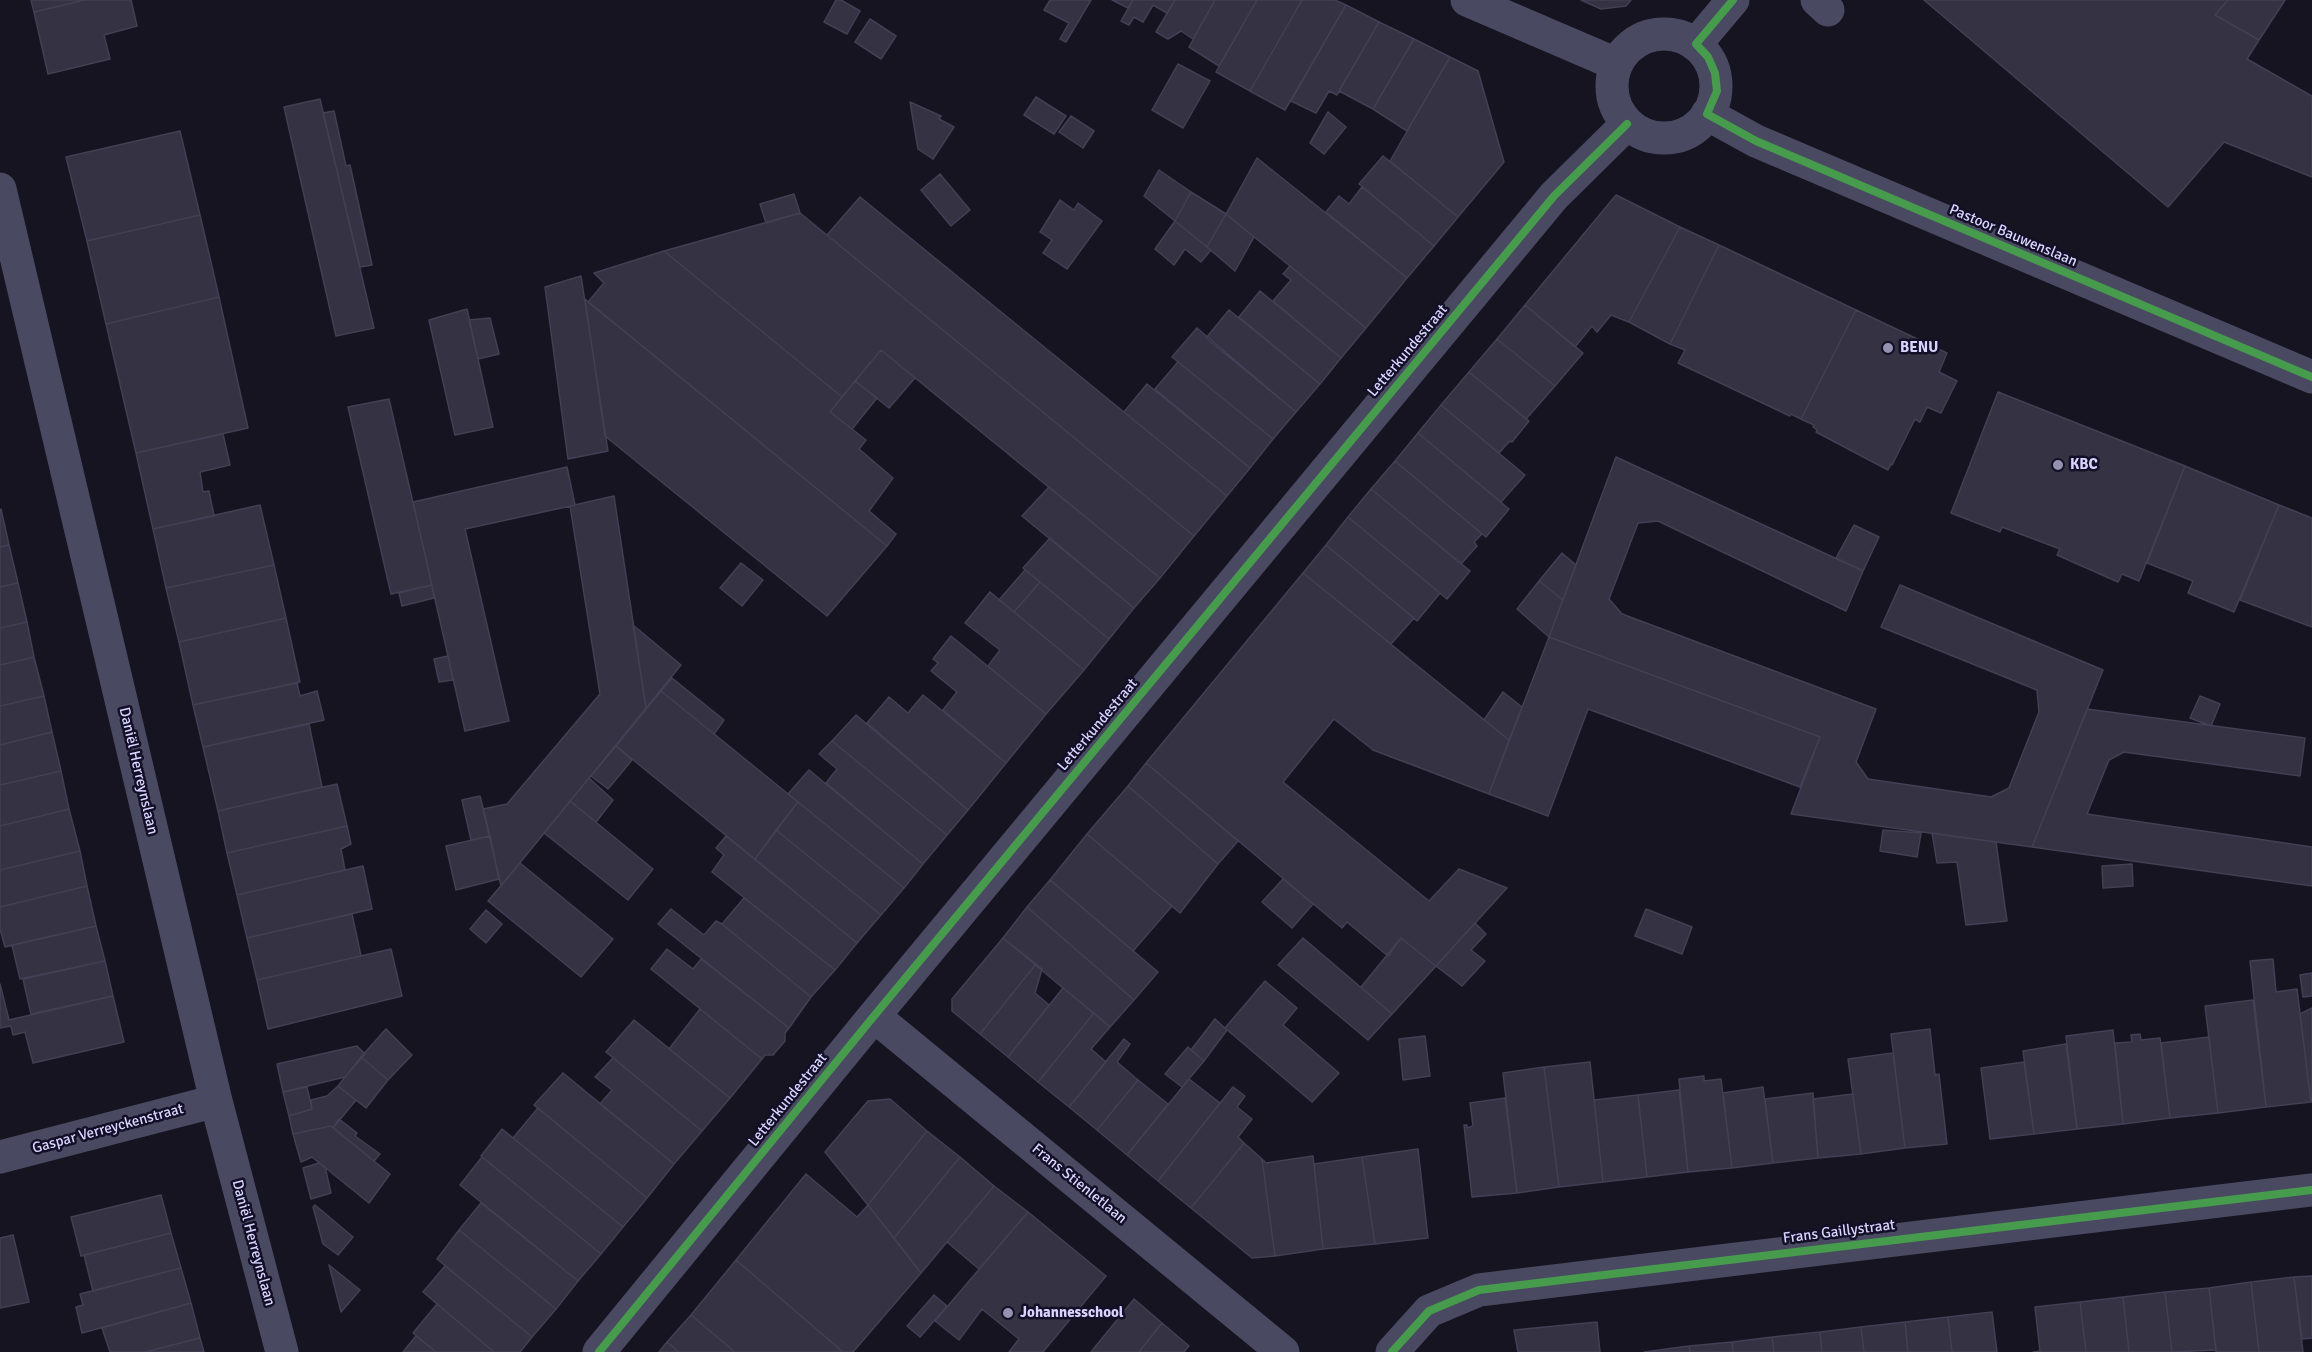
<!DOCTYPE html>
<html>
<head>
<meta charset="utf-8">
<style>
	body { margin:0 }
	canvas { display:block; background:#161421 }
</style>
</head>
<body>
<canvas width="2312" height="1352"></canvas>
<script>
const context = document.querySelector('canvas').getContext('2d');
context.lineJoin = 'round';
function paint(path, color) { context.fillStyle = color; context.fill(path, 'evenodd'); }
const toPath = rows => new Path2D(rows.map(r => 'M' + r).join(''));
function stroke(path, color, width, dash) { context.strokeStyle = color; context.lineWidth = width; context.lineCap = dash ? 'butt' : 'round'; context.setLineDash(dash || []); context.stroke(path); }
function label(font, color, halo, rows, align = 'center') {
  context.font = font + ' Signika,sans-serif'; context.lineWidth = 5; context.setLineDash([]); context.textBaseline = 'middle'; context.strokeStyle = halo; context.fillStyle = color; for (const [text, x, y, turn = 0] of rows) {
    context.save(); context.translate(x, y); context.rotate((+turn || 0) * Math.PI / 180); context.textAlign = isNaN(turn) ? turn : align; if (halo) context.strokeText(text, 0, 0); context.fillText(text, 0, 0); context.restore();
  }
}
const building = toPath([
	[31,0,85,0,34,12,31,0],
	[85,0,131,0,137,26,104,35,110,59,48,74,34,12,85,0],
	[836,0,841,0,860,11,847,34,824,22,836,0],
	[1050,0,1091,0,1066,42,1060,39,1069,23,1044,10,1050,0],
	[1112,0,1133,0,1128,8,1112,0],
	[1133,0,1175,0,1167,13,1153,5,1143,22,1134,17,1129,25,1121,21,1133,0],
	[1175,0,1215,0,1193,39,1181,31,1168,39,1156,32,1175,0],
	[1215,0,1257,0,1219,66,1189,47,1215,0],
	[1257,0,1302,0,1250,91,1216,72,1257,0],
	[1302,0,1335,0,1346,5,1285,110,1250,91,1302,0],
	[1581,0,1631,0,1626,6,1601,9,1581,0],
	[1924,0,2228,0,2215,15,2259,40,2247,59,2312,96,2312,177,2224,142,2168,207,1924,0],
	[2228,0,2285,0,2259,40,2215,15,2228,0],
	[1346,5,1379,22,1337,95,1329,91,1316,113,1291,101,1346,5],
	[870,19,896,36,881,59,855,42,870,19],
	[1379,22,1414,39,1373,109,1339,91,1379,22],
	[1414,39,1450,57,1407,131,1373,109,1414,39],
	[1450,57,1478,71,1504,162,1458,217,1390,161,1450,57],
	[1178,64,1210,81,1183,128,1152,110,1178,64],
	[1036,97,1066,116,1054,134,1024,115,1036,97],
	[320,99,374,328,336,336,284,107,320,99],
	[910,102,941,116,939,119,954,127,933,159,918,149,910,102],
	[334,111,346,166,350,165,372,265,360,267,323,113,334,111],
	[1328,112,1346,127,1324,154,1310,143,1328,112],
	[1071,116,1094,131,1083,148,1059,132,1071,116],
	[180,131,200,215,87,241,66,157,180,131],
	[1383,156,1458,217,1434,246,1359,184,1383,156],
	[1257,158,1407,278,1366,328,1226,214,1257,158],
	[1159,170,1191,192,1175,221,1144,196,1159,170],
	[940,174,970,210,951,226,921,190,940,174],
	[1362,187,1434,246,1407,278,1326,212,1339,196,1349,204,1362,187],
	[1191,192,1226,214,1207,247,1175,221,1191,192],
	[794,194,800,213,766,223,760,204,794,194],
	[1616,195,1680,227,1629,322,1611,315,1597,332,1592,326,1575,347,1525,305,1616,195],
	[860,197,1227,496,1194,536,827,235,860,197],
	[1060,200,1074,210,1078,203,1102,221,1067,269,1043,253,1052,240,1040,232,1060,200],
	[800,213,1194,536,1160,578,881,350,842,397,664,251,800,213],
	[1226,214,1254,237,1235,271,1207,247,1226,214],
	[200,215,219,297,106,324,87,241,200,215],
	[1175,221,1211,250,1201,262,1185,249,1174,265,1155,249,1175,221],
	[1680,227,1719,245,1670,344,1629,322,1680,227],
	[1719,245,1856,310,1801,419,1791,414,1790,416,1678,363,1685,350,1670,344,1719,245],
	[664,251,842,397,830,412,866,440,859,449,893,478,869,511,896,534,887,546,588,302,604,283,594,273,664,251],
	[1290,266,1366,328,1341,358,1273,301,1291,280,1283,274,1290,266],
	[581,276,608,451,568,459,545,287,581,276],
	[1260,291,1341,358,1320,384,1239,317,1260,291],
	[219,297,248,428,136,453,106,324,219,297],
	[585,299,887,546,827,616,605,436,585,299],
	[1525,305,1583,353,1555,386,1497,339,1525,305],
	[467,309,493,427,455,435,429,320,467,309],
	[1229,310,1320,384,1296,412,1206,338,1229,310],
	[1856,310,1947,353,1939,372,1957,381,1941,413,1927,407,1920,422,1915,419,1892,465,1891,464,1888,470,1816,432,1817,430,1813,427,1814,425,1801,419,1856,310],
	[490,318,499,354,478,359,469,320,490,318],
	[1197,328,1296,412,1273,439,1172,357,1197,328],
	[1497,339,1555,386,1526,419,1469,372,1497,339],
	[881,350,915,378,889,408,855,381,881,350],
	[1178,362,1273,439,1250,468,1155,389,1178,362],
	[1469,372,1529,421,1512,442,1510,441,1499,453,1441,405,1469,372],
	[855,381,877,398,852,429,830,412,855,381],
	[1147,384,1250,468,1227,496,1124,412,1147,384],
	[1998,392,2185,466,2139,581,2122,574,2118,582,2057,555,2060,549,2002,527,2000,532,1951,513,1998,392],
	[389,399,432,585,391,594,348,407,389,399],
	[1441,405,1525,475,1501,502,1418,433,1441,405],
	[1418,433,1509,509,1486,537,1395,461,1418,433],
	[223,434,230,465,200,472,203,492,209,491,214,516,153,529,136,453,223,434],
	[1616,457,1863,571,1846,611,1658,521,1638,523,1609,599,1622,614,1876,709,1856,762,1868,779,1991,797,2009,788,2039,712,2037,690,1881,627,1900,585,2103,670,2032,847,1791,814,1820,737,1549,637,1616,457],
	[1395,461,1482,534,1474,542,1477,546,1461,564,1371,489,1395,461],
	[2185,466,2279,505,2234,612,2188,593,2193,581,2147,563,2185,466],
	[567,467,575,505,465,529,509,721,465,731,413,502,567,467],
	[1049,487,1160,578,1134,608,1022,516,1049,487],
	[1371,489,1470,571,1447,599,1348,517,1371,489],
	[614,496,646,708,501,886,483,809,507,804,600,694,570,506,614,496],
	[260,505,274,565,166,588,153,529,260,505],
	[2279,505,2312,518,2312,627,2240,600,2279,505],
	[1,509,9,545,0,547,0,510,1,509],
	[1348,517,1440,593,1417,621,1326,545,1348,517],
	[1854,525,1879,537,1863,571,1836,558,1854,525],
	[1050,538,1134,608,1109,639,1023,568,1050,538],
	[9,545,18,583,0,587,0,547,9,545],
	[1326,545,1414,618,1391,644,1303,573,1326,545],
	[1562,553,1576,565,1563,600,1539,581,1562,553],
	[741,563,763,580,742,606,720,588,741,563],
	[274,565,286,618,179,642,166,588,274,565],
	[1025,570,1040,582,1014,612,999,600,1025,570],
	[1303,573,1509,740,1489,794,1373,750,1334,719,1283,782,1429,901,1459,869,1507,888,1436,966,1401,938,1388,956,1347,922,1342,928,1146,763,1303,573],
	[1539,581,1563,600,1549,637,1517,609,1539,581],
	[1040,582,1109,639,1084,670,1014,612,1040,582],
	[18,583,27,622,0,628,0,587,18,583],
	[432,585,434,598,402,606,399,593,432,585],
	[990,592,1084,670,1046,714,988,666,1000,650,965,623,990,592],
	[286,618,300,682,193,705,179,642,286,618],
	[27,622,34,657,0,665,0,628,27,622],
	[633,625,681,665,646,708,633,625],
	[951,636,1046,714,1006,763,943,710,957,692,931,671,938,663,933,659,951,636],
	[1549,637,1820,737,1800,787,1588,709,1548,816,1489,794,1549,637],
	[448,656,453,680,439,682,434,659,448,656],
	[34,657,44,696,0,706,0,665,34,657],
	[672,678,724,720,714,734,661,691,672,678],
	[297,683,300,696,317,691,324,720,203,747,193,705,297,683],
	[661,691,798,802,755,859,616,746,661,691],
	[1503,692,1522,707,1509,740,1484,720,1503,692],
	[923,695,1006,763,968,810,867,723,889,697,908,713,923,695],
	[44,696,52,732,0,745,0,706,44,696],
	[2200,696,2220,704,2211,726,2190,718,2200,696],
	[2087,709,2305,738,2300,776,2124,752,2109,760,2087,814,2312,847,2312,886,2032,847,2087,709],
	[856,715,968,810,947,835,832,741,856,715],
	[309,724,322,787,218,811,203,747,309,724],
	[52,732,61,771,0,785,0,745,52,732],
	[832,741,947,835,923,864,826,783,837,769,819,754,832,741],
	[616,746,632,760,608,789,591,776,616,746],
	[1146,763,1238,841,1218,864,1128,786,1146,763],
	[809,770,923,864,904,888,788,794,809,770],
	[61,771,69,809,0,826,0,785,61,771],
	[589,778,613,800,596,822,570,801,589,778],
	[337,784,347,826,227,853,218,811,337,784],
	[1128,786,1218,864,1180,913,1087,834,1128,786],
	[480,796,490,836,471,840,462,800,480,796],
	[570,801,653,869,628,900,544,833,570,801],
	[798,802,904,888,881,915,776,830,798,802],
	[69,809,80,851,0,870,0,826,69,809],
	[347,826,351,844,341,849,345,870,237,895,227,853,347,826],
	[776,830,881,915,857,943,755,859,776,830],
	[1883,830,1921,833,1917,857,1880,851,1883,830],
	[1932,833,1996,842,2007,921,1966,925,1957,862,1937,863,1932,833],
	[1087,834,1172,906,1133,951,1050,880,1087,834],
	[490,836,499,879,456,890,446,846,490,836],
	[726,836,857,943,835,970,712,872,724,855,716,848,726,836],
	[80,851,87,886,0,907,0,870,80,851],
	[520,863,613,939,581,977,488,901,520,863],
	[2132,864,2133,886,2103,888,2102,866,2132,864],
	[363,866,372,909,247,938,237,895,363,866],
	[1283,879,1313,904,1292,928,1262,902,1283,879],
	[1050,880,1158,972,1134,1000,1027,907,1050,880],
	[87,886,96,926,5,947,0,929,0,907,87,886],
	[744,898,835,970,811,997,722,924,744,898],
	[1027,907,1134,1000,1110,1027,1003,938,1027,907],
	[671,909,704,935,716,921,722,924,811,997,789,1028,658,924,671,909],
	[1646,909,1692,927,1682,954,1635,936,1646,909],
	[486,910,502,924,486,943,470,929,486,910],
	[352,914,361,956,257,980,247,938,352,914],
	[1475,923,1486,934,1471,950,1485,961,1462,986,1436,966,1475,923],
	[96,926,105,961,20,979,12,945,96,926],
	[1003,938,1036,964,980,1034,952,1011,952,999,1003,938],
	[1303,938,1392,1014,1368,1040,1278,965,1303,938],
	[1401,938,1436,966,1392,1014,1361,987,1401,938],
	[391,949,402,996,268,1029,257,980,391,949],
	[667,949,693,969,701,959,789,1028,785,1033,785,1041,773,1055,765,1055,762,1059,651,969,667,949],
	[2273,959,2276,992,2297,989,2311,1102,2266,1107,2250,961,2273,959],
	[105,961,113,996,31,1014,23,979,105,961],
	[1036,964,1042,969,1035,993,1049,1005,1008,1057,980,1034,1036,964],
	[2312,973,2312,996,2303,997,2300,975,2312,973],
	[1265,981,1297,1008,1283,1025,1339,1073,1312,1102,1225,1028,1265,981],
	[0,984,9,1020,113,996,124,1042,33,1063,25,1032,13,1035,11,1026,0,1028,0,984],
	[1063,988,1094,1013,1038,1082,1008,1057,1063,988],
	[2253,1000,2266,1107,2218,1113,2205,1006,2253,1000],
	[2312,1008,2312,1102,2311,1102,2300,1014,2312,1008],
	[700,1009,762,1059,730,1098,669,1049,700,1009],
	[1094,1013,1110,1027,1091,1049,1106,1062,1069,1107,1038,1082,1094,1013],
	[1215,1019,1227,1030,1204,1061,1191,1050,1215,1019],
	[634,1020,730,1098,702,1131,606,1052,634,1020],
	[386,1029,412,1055,388,1080,361,1057,386,1029],
	[1930,1029,1935,1075,1939,1074,1947,1144,1905,1148,1891,1034,1930,1029],
	[2113,1030,2123,1124,2077,1129,2066,1036,2113,1030],
	[2140,1034,2141,1040,2160,1038,2170,1118,2123,1124,2115,1043,2132,1042,2131,1035,2140,1034],
	[1425,1036,1430,1076,1403,1080,1399,1039,1425,1036],
	[2209,1037,2218,1113,2170,1118,2161,1043,2209,1037],
	[1124,1039,1130,1044,1117,1062,1138,1080,1097,1130,1069,1107,1124,1039],
	[2066,1044,2077,1129,2034,1134,2023,1051,2066,1044],
	[357,1046,365,1054,345,1077,283,1092,277,1064,357,1046],
	[1188,1047,1204,1061,1182,1087,1165,1074,1188,1047],
	[1893,1053,1905,1148,1861,1154,1848,1059,1893,1053],
	[361,1057,388,1080,366,1108,338,1086,361,1057],
	[613,1058,702,1131,674,1164,600,1104,612,1090,595,1077,613,1058],
	[1590,1062,1603,1182,1559,1187,1544,1067,1590,1062],
	[2024,1062,2034,1134,1990,1139,1981,1068,2024,1062],
	[1544,1067,1559,1187,1517,1193,1503,1073,1544,1067],
	[563,1073,674,1164,647,1198,534,1105,563,1073],
	[1704,1076,1704,1081,1721,1079,1732,1168,1688,1172,1679,1079,1704,1076],
	[1189,1079,1220,1103,1158,1181,1127,1155,1189,1079],
	[1138,1080,1168,1104,1127,1155,1097,1130,1138,1080],
	[338,1086,356,1100,333,1128,331,1126,293,1134,289,1116,312,1109,311,1100,327,1096,338,1086],
	[307,1087,312,1109,289,1116,283,1092,307,1087],
	[1233,1087,1245,1096,1237,1107,1252,1119,1238,1137,1244,1143,1191,1208,1158,1181,1233,1087],
	[1763,1087,1773,1163,1732,1168,1723,1093,1763,1087],
	[1679,1090,1688,1172,1647,1177,1638,1095,1679,1090],
	[1813,1093,1818,1158,1773,1163,1765,1099,1813,1093],
	[1853,1094,1861,1154,1818,1158,1813,1099,1853,1094],
	[1638,1095,1647,1177,1603,1182,1594,1100,1638,1095],
	[1505,1098,1517,1193,1472,1197,1464,1125,1467,1125,1467,1128,1473,1126,1470,1103,1505,1098],
	[890,1099,927,1131,868,1205,825,1152,868,1101,890,1099],
	[538,1108,647,1198,623,1227,513,1138,538,1108],
	[339,1119,357,1133,355,1136,380,1154,374,1161,333,1128,339,1119],
	[331,1126,390,1174,369,1203,312,1157,301,1162,293,1134,331,1126],
	[502,1129,623,1227,601,1254,481,1156,502,1129],
	[927,1131,960,1157,894,1238,868,1205,927,1131],
	[1244,1143,1262,1159,1275,1256,1252,1258,1191,1208,1244,1143],
	[1418,1149,1428,1238,1375,1244,1362,1157,1418,1149],
	[1313,1156,1323,1249,1275,1256,1262,1159,1266,1163,1313,1156],
	[482,1157,601,1254,578,1281,460,1185,482,1157],
	[960,1157,994,1186,921,1273,894,1238,960,1157],
	[1362,1157,1375,1244,1323,1249,1314,1164,1362,1157],
	[319,1163,325,1167,331,1193,311,1199,303,1168,319,1163],
	[806,1174,857,1217,868,1205,921,1273,853,1352,843,1352,736,1260,806,1174],
	[994,1186,1028,1212,979,1269,947,1242,994,1186],
	[161,1195,171,1233,81,1256,71,1217,161,1195],
	[481,1203,578,1281,556,1309,459,1230,481,1203],
	[315,1205,353,1237,338,1255,323,1244,313,1207,315,1205],
	[1028,1212,1106,1276,1043,1352,1009,1352,1019,1339,982,1309,959,1340,935,1321,1028,1212],
	[459,1230,556,1309,532,1337,437,1259,459,1230],
	[171,1233,181,1268,93,1291,84,1255,171,1233],
	[13,1235,29,1302,0,1308,0,1238,13,1235],
	[736,1260,843,1352,735,1352,691,1315,736,1260],
	[329,1265,360,1290,341,1312,329,1265],
	[445,1266,532,1337,520,1352,494,1352,423,1292,445,1266],
	[181,1268,191,1303,82,1333,76,1307,83,1305,80,1294,181,1268],
	[2312,1276,2312,1338,2302,1339,2294,1277,2312,1276],
	[2294,1277,2303,1352,2259,1352,2251,1282,2294,1277],
	[2251,1282,2259,1352,2216,1352,2209,1288,2251,1282],
	[2209,1288,2216,1350,2172,1352,2165,1292,2209,1288],
	[2165,1292,2172,1352,2129,1352,2123,1297,2165,1292],
	[934,1295,947,1306,920,1337,907,1326,934,1295],
	[2123,1297,2129,1352,2086,1352,2080,1302,2123,1297],
	[1134,1299,1162,1323,1139,1352,1091,1352,1134,1299],
	[2080,1302,2086,1352,2033,1352,2040,1351,2035,1307,2080,1302],
	[191,1303,200,1338,145,1352,110,1352,102,1328,191,1303],
	[437,1304,494,1352,436,1352,413,1333,437,1304],
	[1992,1312,1997,1352,1952,1352,1948,1317,1992,1312],
	[691,1315,735,1352,679,1352,667,1342,691,1315],
	[1948,1317,1952,1352,1908,1352,1905,1322,1948,1317],
	[1597,1322,1600,1352,1518,1352,1514,1330,1597,1322],
	[1905,1322,1908,1352,1864,1352,1861,1327,1905,1322],
	[1162,1323,1189,1346,1184,1352,1139,1352,1162,1323],
	[1861,1327,1864,1352,1822,1352,1820,1332,1861,1327],
	[1820,1332,1822,1352,1774,1352,1772,1337,1820,1332],
	[416,1336,436,1352,403,1352,416,1336],
	[1772,1337,1774,1352,1733,1352,1732,1342,1772,1337],
	[200,1338,204,1352,145,1352,200,1338],
	[667,1342,679,1352,659,1352,667,1342],
	[1732,1342,1733,1352,1690,1352,1689,1346,1732,1342],
	[1689,1346,1690,1352,1644,1352,1689,1346]
]);
paint(building, '#343243');
stroke(building, '#433f54', 1.5);
stroke(toPath([
	[1467,0,1616,64],
	[1817,0,1828,10],
	'1612 86a52 52 0 1 1 104 0a52 52 0 1 1-104 0Z',
	[1696,44,1733,0],
	[1707,114,1756,141,2312,377],
	[0,189,216,1101,282,1352],
	[874,1016,1283,1352],
	[0,1157,216,1101],
	[599,1352,874,1016,1554,196,1627,124],
	[1392,1352,1429,1311,1479,1290,2312,1190]
]), '#4a4962', 33);
stroke(toPath([
	[1733,0,1696,44,1708,57,1715,73,1717,91,1707,114,1756,141,2312,377],
	[599,1352,874,1016,1554,196,1627,124],
	[1392,1352,1429,1311,1479,1290,2312,1190]
]), '#469c4c', 8);
for (const [x, y, r, color] of [
	[1888,348,6,"#9591b1"],
	[2058,465,6,"#9591b1"],
	[1008,1313,6,"#9591b1"]
]) { const dot = new Path2D(); dot.arc(x, y, r, 0, 2 * Math.PI); context.fillStyle = color; context.fill(dot); stroke(dot, '#130f26', 2); }
label('15px', '#d9d4ff', '#130f26', [
	["Pastoor Bauwenslaan",2013,236,23],
	["Letterkundestraat",1408,351,-50],
	["Letterkundestraat",1098,725,-50],
	["Daniël Herreynslaan",138,771,77],
	["Letterkundestraat",788,1100,-51],
	["Gaspar Verreyckenstraat",108,1129,-15],
	["Frans Stienletlaan",1079,1184,39],
	["Frans Gaillystraat",1839,1232,-7],
	["Daniël Herreynslaan",253,1243,75]
]);
label('bold 15px', '#d9d4ff', '#130f26', [
	["BENU",1900,348],
	["KBC",2070,465],
	["Johannesschool",1020,1313]
], 'left');
</script>
</body>
</html>
